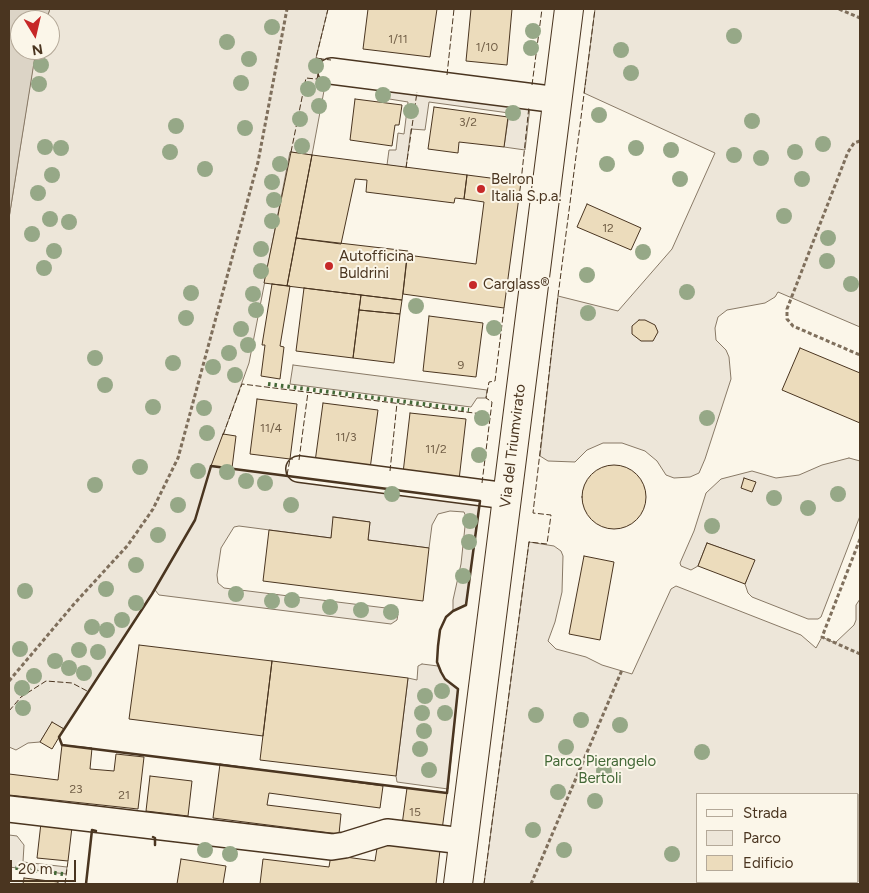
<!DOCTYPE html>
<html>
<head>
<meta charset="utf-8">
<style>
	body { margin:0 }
	#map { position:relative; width:869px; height:893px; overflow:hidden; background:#fbf6e9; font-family:Figtree,sans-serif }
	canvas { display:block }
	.frame { position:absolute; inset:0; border:10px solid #4a3520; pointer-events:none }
	.legend { position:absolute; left:696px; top:793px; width:162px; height:90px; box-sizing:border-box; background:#fbf6e9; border:1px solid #b4a999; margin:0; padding:6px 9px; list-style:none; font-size:15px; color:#4a3520 }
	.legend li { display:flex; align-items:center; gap:10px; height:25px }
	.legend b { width:25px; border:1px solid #b4a999 }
	.north { position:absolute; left:10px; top:10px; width:50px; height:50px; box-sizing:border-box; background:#fbf6e9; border:1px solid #b4a999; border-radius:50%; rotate:171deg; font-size:14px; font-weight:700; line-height:20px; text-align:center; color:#4a3520 }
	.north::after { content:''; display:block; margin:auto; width:18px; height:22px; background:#c62828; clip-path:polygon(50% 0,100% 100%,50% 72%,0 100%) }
	.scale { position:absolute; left:10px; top:860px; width:66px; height:22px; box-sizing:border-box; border:2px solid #4a3520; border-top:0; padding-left:6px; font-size:15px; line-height:18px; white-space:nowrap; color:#4a3520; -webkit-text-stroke:4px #fbf6e9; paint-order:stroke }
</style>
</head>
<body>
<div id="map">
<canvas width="869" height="893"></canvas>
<div class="frame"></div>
<ul class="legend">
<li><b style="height:6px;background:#fbf6e9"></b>Strada</li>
<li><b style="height:14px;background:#ede6d9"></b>Parco</li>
<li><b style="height:14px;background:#ecdcbc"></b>Edificio</li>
</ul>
<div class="north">N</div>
<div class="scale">20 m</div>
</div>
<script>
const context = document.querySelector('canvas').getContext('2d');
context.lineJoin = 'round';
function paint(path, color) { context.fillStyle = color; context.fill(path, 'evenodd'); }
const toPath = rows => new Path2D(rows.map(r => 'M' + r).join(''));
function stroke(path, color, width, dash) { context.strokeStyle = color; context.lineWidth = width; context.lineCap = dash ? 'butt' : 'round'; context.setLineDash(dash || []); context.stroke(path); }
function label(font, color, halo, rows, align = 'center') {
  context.font = font + ' Figtree,sans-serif'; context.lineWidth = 4; context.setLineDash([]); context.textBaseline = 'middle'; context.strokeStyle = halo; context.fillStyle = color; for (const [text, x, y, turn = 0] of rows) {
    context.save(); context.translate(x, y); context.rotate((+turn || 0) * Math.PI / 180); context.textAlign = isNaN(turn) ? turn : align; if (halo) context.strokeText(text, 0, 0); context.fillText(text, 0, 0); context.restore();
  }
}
const green = toPath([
	[50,9,328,9,316,58,322,59,317,79,326,80,312,155,290,152,249,363,212,466,480,501,466,605,453,611,453,600,461,564,466,517,464,512,450,511,438,514,432,525,429,548,368,540,370,522,334,517,331,538,239,526,234,527,221,548,217,575,218,583,224,588,394,609,398,614,397,620,391,624,159,595,155,590,64,729,52,723,40,742,28,743,16,750,9,747,9,218,35,53,36,50,50,50,50,20,46,20,50,9],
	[595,9,860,9,860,327,778,292,775,297,765,303,727,310,718,317,715,328,716,340,726,350,729,357,731,379,705,459,699,473,690,477,674,478,666,475,657,461,645,451,622,443,603,443,587,450,575,462,548,461,540,456,558,296,618,311,672,249,715,153,584,93,595,9],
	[378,87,530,107,525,150,504,147,509,113,429,102,425,130,411,129,406,168,387,165,389,150,396,150,398,133,404,134,408,102,377,97,378,87],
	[849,458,860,461,860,516,821,617,818,619,808,619,752,597,748,593,745,584,754,560,707,543,698,566,691,570,681,566,680,563,694,531,706,493,721,479,752,471,776,478,799,475,822,465,849,458],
	[529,542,554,546,561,551,563,556,562,592,555,622,548,641,556,649,586,657,602,665,632,674,671,589,676,586,801,635,816,648,822,637,835,643,854,625,856,620,856,605,860,599,860,884,484,884,529,542],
	[698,794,858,794,858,882,698,882,698,794],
	[422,664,438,666,445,679,458,689,448,789,397,782,396,776,408,678,417,680,418,666,422,664],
	[9,835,17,836,24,845,23,862,67,867,66,874,9,867,9,835]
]);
paint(green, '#ede6d9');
stroke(green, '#887966', 1);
const parking = toPath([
	[293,365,487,390,486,398,477,398,471,407,290,384,293,365]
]);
paint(parking, '#ede7d9');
stroke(parking, '#887966', 1);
const water = toPath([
	[9,9,50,9,46,20,20,20,20,50,36,50,9,218,9,9]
]);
paint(water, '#dcd4c6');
stroke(water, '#887966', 1);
const building = toPath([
	[368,9,437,9,430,57,363,49,368,9],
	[471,9,512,9,507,65,466,61,471,9],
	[355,99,402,105,399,125,395,125,392,146,350,140,355,99],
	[434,107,508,117,504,147,459,142,458,153,428,149,434,107],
	[291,152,312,155,287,286,264,283,291,152],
	[312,155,467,175,464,199,455,198,454,203,366,192,367,180,355,179,341,244,296,238,312,155],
	[467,175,521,182,504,308,403,294,407,255,476,264,484,202,464,199,467,175],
	[587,204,641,228,631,250,577,227,587,204],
	[296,238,408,251,402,300,287,286,296,238],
	[272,284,290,286,280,346,284,347,280,379,261,376,265,345,262,345,272,284],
	[304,288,361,295,353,358,296,351,304,288],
	[361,295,402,300,400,314,359,310,361,295],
	[359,310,400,314,394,363,353,358,359,310],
	[429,316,483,323,476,377,423,371,429,316],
	[639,320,645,320,655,325,658,332,653,341,641,341,632,334,632,326,639,320],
	[800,348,860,373,860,423,782,390,800,348],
	[257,399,297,404,290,459,250,454,257,399],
	[323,403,378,410,370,469,315,462,323,403],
	[410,413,466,419,459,480,403,473,410,413],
	[223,434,236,436,232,468,211,466,223,434],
	'582 497a32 32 0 1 1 64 0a32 32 0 1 1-64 0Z',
	[744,478,756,482,752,492,741,488,744,478],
	[333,517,370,522,368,540,429,548,423,601,263,581,269,530,331,538,333,517],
	[707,543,755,560,745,584,698,566,707,543],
	[584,556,614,562,600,640,569,634,584,556],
	[139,645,272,661,263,736,129,719,139,645],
	[272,661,408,678,396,776,260,760,272,661],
	[52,722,64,729,52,749,40,742,52,722],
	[62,745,92,748,90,769,114,771,116,754,144,757,138,809,9,795,9,774,58,780,62,745],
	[220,764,383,786,380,808,269,793,267,805,341,814,339,834,213,818,220,764],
	[150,776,192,781,188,816,146,811,150,776],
	[407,788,447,793,442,830,402,825,407,788],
	[41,823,72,827,68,861,37,858,41,823],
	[378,842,440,850,436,884,260,884,263,859,329,867,331,855,375,861,378,842],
	[181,859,226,866,223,884,177,884,181,859],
	[24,878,58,882,58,884,23,884,24,878]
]);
paint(building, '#ecdcbc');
stroke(building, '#4a3520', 1);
const minor = toPath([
	[331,71,558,100],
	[299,469,507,496],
	[9,809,332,847,345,845,387,832,463,841]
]);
const major = toPath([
	[458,884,569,9]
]);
stroke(minor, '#4a3520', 28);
stroke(major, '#4a3520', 30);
stroke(toPath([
	[839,9,860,18],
	[860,141,854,143,848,152,787,309,787,319,793,326,860,355],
	[860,539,822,637,860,654],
	[9,681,74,604,128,545,153,509,178,458,258,162,287,9],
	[531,884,622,670]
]), '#7f6f5c', 3, [4, 2.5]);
stroke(minor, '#fbf6e9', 25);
stroke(major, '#fbf6e9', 28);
stroke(toPath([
	[268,384,469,410],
	[9,867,63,874]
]), '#436837', 4, [2.5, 4]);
stroke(toPath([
	[322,59,316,58,328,9],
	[447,75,454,9],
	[317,79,322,59,331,60],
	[532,85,542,9],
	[291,152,306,78,326,80],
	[406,168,417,92],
	[521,182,529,106],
	[223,435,242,384,490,415],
	[299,460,308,392],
	[390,471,397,403],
	[287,475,290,459,293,459],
	[482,483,492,402,486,398,489,382,495,381,504,308],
	[9,711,21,697,46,681,72,683,89,692],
	[65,884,68,861],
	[484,884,529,542,547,544,551,515,533,513,558,296,595,9]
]), '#4a3520', 1, [6, 2.5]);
stroke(toPath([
	[211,466,480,501,466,605,453,611,446,617,440,630,438,646,437,662,441,672,445,679,458,689,447,793,62,745,59,737,152,594,195,520,211,466],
	[153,837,155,838,155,845],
	[86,884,92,830,96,831]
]), '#4a3520', 2.5);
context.fillStyle = '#96a887';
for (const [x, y] of [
	[272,27],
	[533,31],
	[734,36],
	[227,42],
	[531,48],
	[621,50],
	[249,59],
	[41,65],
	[316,66],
	[631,73],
	[241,83],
	[39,84],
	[323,84],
	[308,89],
	[383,95],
	[319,106],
	[411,111],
	[513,113],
	[599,115],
	[300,119],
	[752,121],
	[176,126],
	[245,128],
	[823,144],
	[302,146],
	[45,147],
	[61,148],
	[636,148],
	[671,150],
	[170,152],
	[795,152],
	[734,155],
	[761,158],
	[280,164],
	[607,164],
	[205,169],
	[52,175],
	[680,179],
	[802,179],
	[272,182],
	[38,193],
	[274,200],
	[784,216],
	[50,219],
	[272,221],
	[69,222],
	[32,234],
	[828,238],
	[261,249],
	[54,251],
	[643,252],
	[827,261],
	[44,268],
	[261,271],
	[587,275],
	[851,284],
	[687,292],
	[191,293],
	[253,294],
	[416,306],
	[256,310],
	[588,313],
	[186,318],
	[494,328],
	[241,329],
	[248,345],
	[229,353],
	[95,358],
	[173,363],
	[213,367],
	[235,375],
	[105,385],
	[153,407],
	[204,408],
	[482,418],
	[707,418],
	[207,433],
	[479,455],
	[140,467],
	[198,471],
	[227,472],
	[246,481],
	[265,483],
	[95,485],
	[392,494],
	[838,494],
	[774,498],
	[178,505],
	[291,505],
	[808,508],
	[470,521],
	[712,526],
	[158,535],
	[469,542],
	[136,565],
	[463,576],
	[106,589],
	[25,591],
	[236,594],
	[292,600],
	[272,601],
	[136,603],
	[330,607],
	[361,610],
	[391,612],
	[122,620],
	[92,627],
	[107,630],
	[20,649],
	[79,650],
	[98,652],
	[55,661],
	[69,668],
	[84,673],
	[34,676],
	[22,688],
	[442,691],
	[425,696],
	[23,708],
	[422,713],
	[445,713],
	[536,715],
	[581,720],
	[620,725],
	[424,731],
	[566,747],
	[420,749],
	[702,752],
	[429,770],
	[604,771],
	[558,792],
	[595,801],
	[533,830],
	[205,850],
	[564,850],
	[230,854],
	[672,854]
]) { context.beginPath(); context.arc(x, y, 8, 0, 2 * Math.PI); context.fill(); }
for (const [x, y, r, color] of [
	[481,189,5,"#c62828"],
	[329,266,5,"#c62828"],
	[473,285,5,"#c62828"]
]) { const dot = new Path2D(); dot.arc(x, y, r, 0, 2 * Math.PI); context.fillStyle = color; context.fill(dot); stroke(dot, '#fbf6e9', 2); }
label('12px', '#725f47', null, [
	["1/11",398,39],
	["1/10",487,47],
	["3/2",468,122],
	["12",608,228],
	["9",461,365],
	["11/4",271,428],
	["11/3",346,437],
	["11/2",436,449],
	["23",76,789],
	["21",124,795],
	["15",415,812]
]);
label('15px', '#4a3520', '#fbf6e9', [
	["Belron",491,180],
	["Italia S.p.a.",491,197],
	["Autofficina",339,257],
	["Buldrini",339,274],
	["Carglass®",483,285]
], 'left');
label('15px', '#4a3520', '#fbf6e9', [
	["Via del Triumvirato",513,446,-83]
]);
label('15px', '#436837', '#fbf6e9', [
	["Parco Pierangelo",600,762],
	["Bertoli",600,779]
]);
</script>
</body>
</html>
